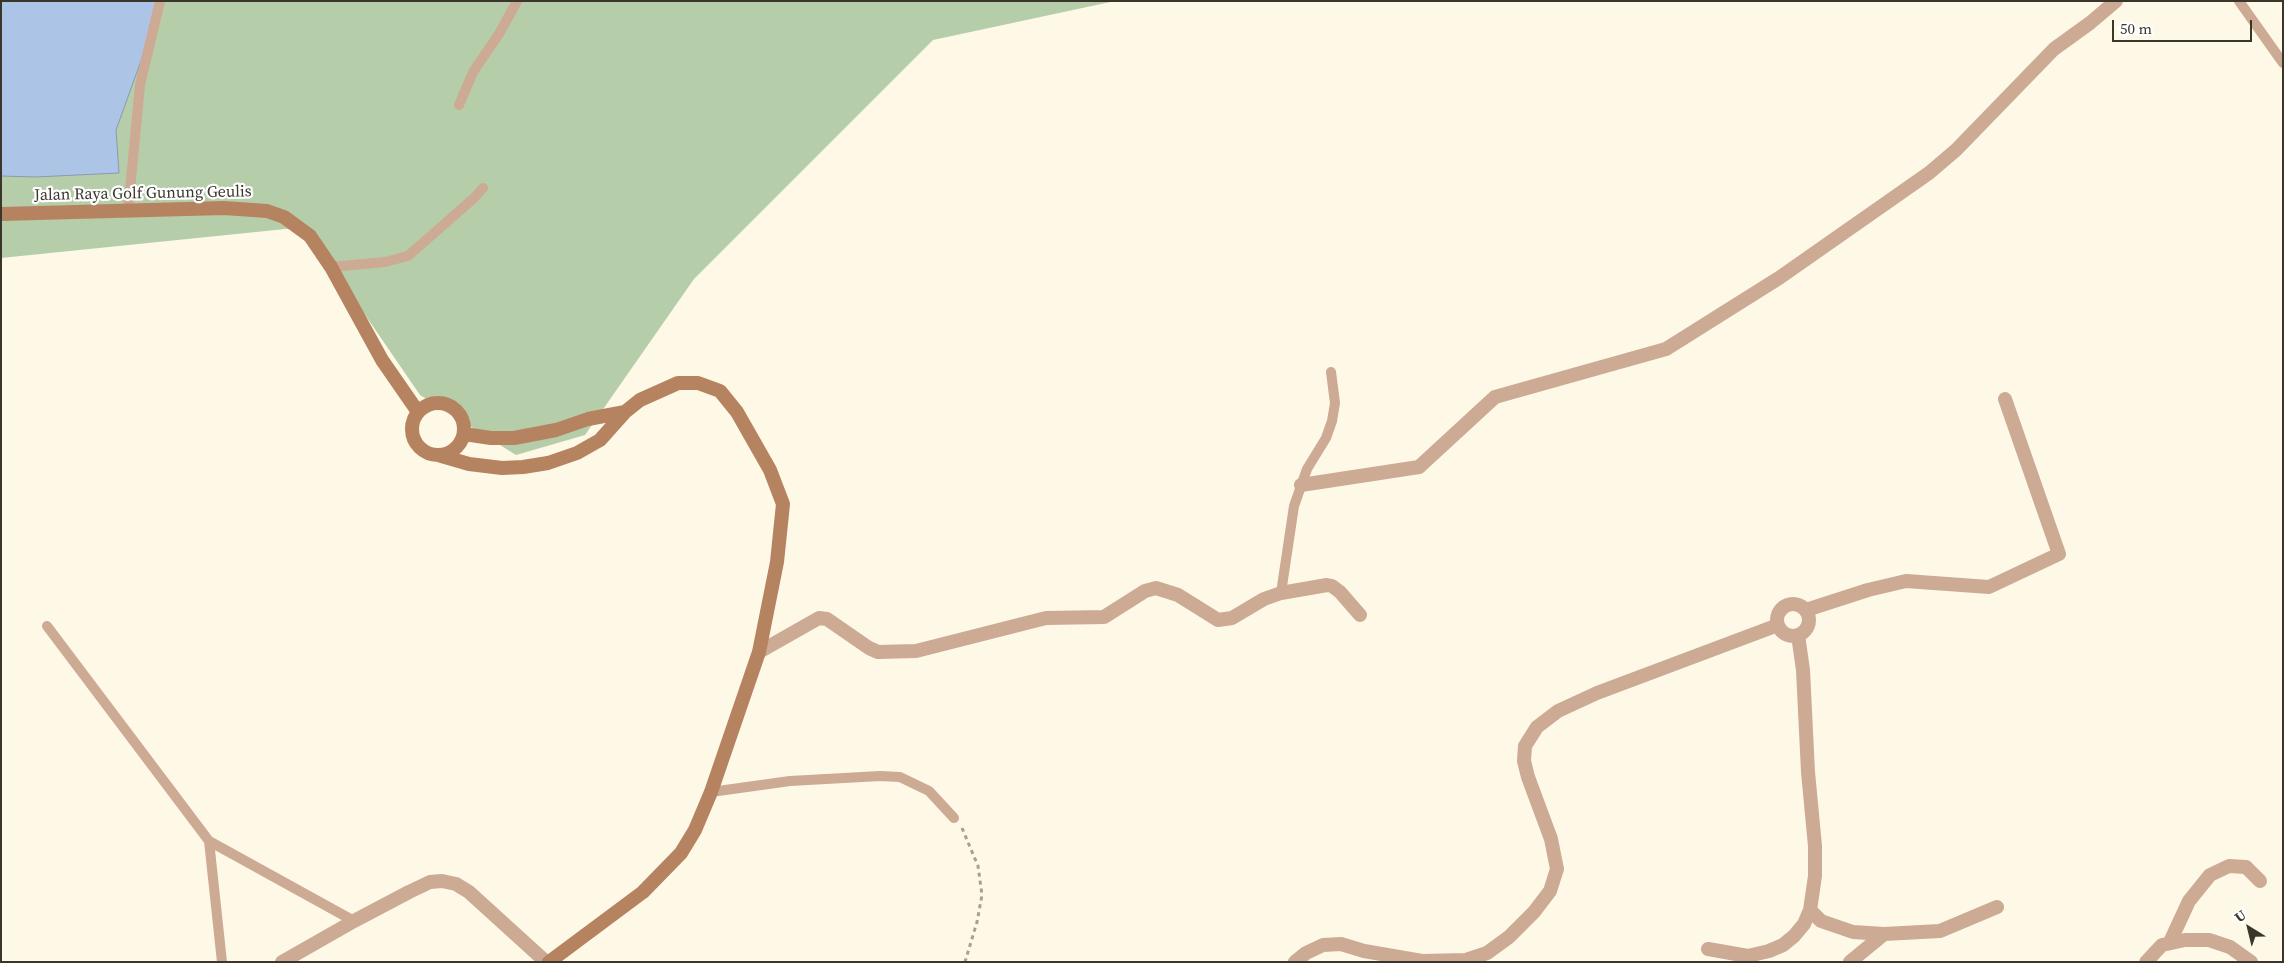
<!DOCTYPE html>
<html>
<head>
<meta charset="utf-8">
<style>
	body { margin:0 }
	#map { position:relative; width:2284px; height:963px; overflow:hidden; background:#fef8e6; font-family:"Source Serif 4",serif }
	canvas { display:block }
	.frame { position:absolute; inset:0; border:2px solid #3a362b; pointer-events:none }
	.north { position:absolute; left:2224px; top:903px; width:50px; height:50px; -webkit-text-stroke:4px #fff; paint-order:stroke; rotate:324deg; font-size:14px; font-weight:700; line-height:20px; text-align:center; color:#3a362b }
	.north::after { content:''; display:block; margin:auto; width:18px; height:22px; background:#3a362b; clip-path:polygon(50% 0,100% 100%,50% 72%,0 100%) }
	.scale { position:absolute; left:2112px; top:20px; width:140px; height:22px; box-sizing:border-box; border:2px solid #3a362b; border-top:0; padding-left:6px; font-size:15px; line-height:18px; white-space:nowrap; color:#3a362b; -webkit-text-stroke:4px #fff; paint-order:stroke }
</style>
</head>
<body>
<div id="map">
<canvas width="2284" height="963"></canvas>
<div class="frame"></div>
<div class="north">U</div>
<div class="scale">50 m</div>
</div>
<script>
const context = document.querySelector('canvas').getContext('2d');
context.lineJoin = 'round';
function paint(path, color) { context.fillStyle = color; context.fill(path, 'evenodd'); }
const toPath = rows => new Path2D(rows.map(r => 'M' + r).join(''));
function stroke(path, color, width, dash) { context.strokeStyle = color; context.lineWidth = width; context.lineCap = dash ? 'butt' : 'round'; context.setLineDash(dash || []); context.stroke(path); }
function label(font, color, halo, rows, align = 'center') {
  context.font = font + ' "Source Serif 4",serif'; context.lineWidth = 4.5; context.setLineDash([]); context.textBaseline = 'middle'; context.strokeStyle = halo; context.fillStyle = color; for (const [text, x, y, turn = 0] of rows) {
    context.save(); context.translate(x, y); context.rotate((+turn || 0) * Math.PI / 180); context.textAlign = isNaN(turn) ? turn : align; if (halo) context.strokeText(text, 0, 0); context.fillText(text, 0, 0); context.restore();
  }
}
paint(toPath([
	[1,1,1115,1,933,40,694,279,585,435,516,455,420,395,305,227,1,258]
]), '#b6cdaa');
const water = toPath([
	[1,1,158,1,142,58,116,130,119,173,35,177,1,176,1,1]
]);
paint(water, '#acc5e7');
stroke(water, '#8a9aaf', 1);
stroke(toPath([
	[962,828,978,866,982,895,977,922,965,962]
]), '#a6a192', 3, [4, 4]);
stroke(toPath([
	[2239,1,2283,63],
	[459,105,473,72,499,34,517,1],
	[128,211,140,85,160,1],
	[331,267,385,262,408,256,474,198,483,188],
	[1281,593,1294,506,1307,469,1326,438,1332,421,1335,403,1331,372],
	[47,626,209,841,354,921],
	[711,792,790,781,880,776,900,777,929,791,954,818],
	[209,841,222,962]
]), '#cdaa93', 10);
stroke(toPath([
	[1301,485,1419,467,1495,397,1666,349,1779,278,1929,173,1956,150,2054,49,2090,23,2116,1],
	'1777 620a16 16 0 1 1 32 0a16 16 0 1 1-32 0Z',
	[1806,610,1868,590,1906,581,1989,587,2059,554,2005,399],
	[759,652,819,618,827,619,869,648,878,652,916,651,1046,618,1104,617,1145,591,1156,588,1178,595,1218,620,1232,618,1264,599,1281,593,1327,585,1332,586,1340,592,1360,615],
	[1810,910,1821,921,1853,932,1884,934,1940,931,1997,907],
	[2170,942,2189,901,2210,875,2229,866,2246,867,2260,881],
	[1708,949,1748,956,1769,951,1783,945,1794,936,1804,924,1810,910,1815,876,1815,846,1808,772,1803,670,1798,635],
	[282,962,354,921,409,892,430,882,442,881,456,884,469,892,546,962],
	[1295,962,1306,953,1323,945,1341,944,1364,951,1422,961,1466,960,1487,953,1509,937,1534,912,1550,891,1557,869,1551,839,1528,777,1524,761,1525,746,1537,727,1558,711,1597,693,1778,625],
	[1850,962,1884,934],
	[2146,962,2162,945,2185,940,2209,940,2230,947,2251,962]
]), '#cdaa93', 14);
stroke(toPath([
	[1,214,224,208,267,211,284,217,310,236,331,267,382,360,418,412],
	'412 429a26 26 0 1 1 52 0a26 26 0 1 1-52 0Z',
	[464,434,491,438,514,438,556,430,588,419,625,412],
	[438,455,469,464,502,468,523,467,548,463,577,453,600,440,625,412,640,400,678,383,698,383,720,391,737,412,770,470,783,504,777,562,759,652,711,792,695,830,681,853,643,892,549,962]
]), '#b68361', 14);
label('16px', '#3a362b', '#fff', [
	["Jalan Raya Golf Gunung Geulis",143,194,-1]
]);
</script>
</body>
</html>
